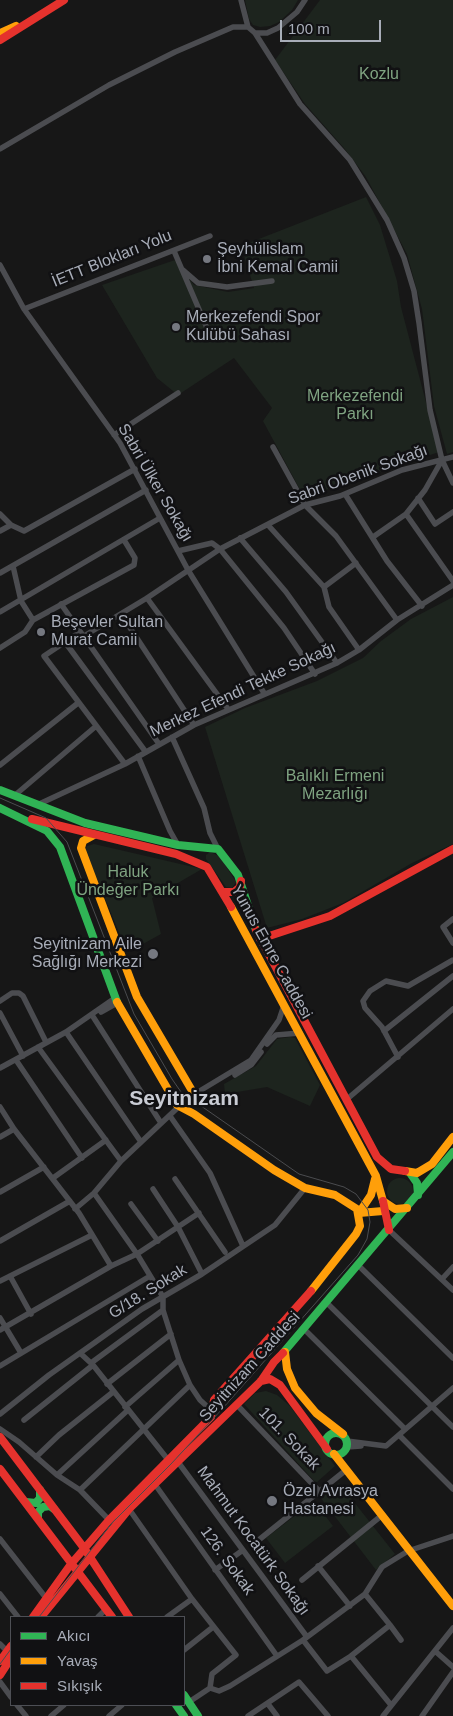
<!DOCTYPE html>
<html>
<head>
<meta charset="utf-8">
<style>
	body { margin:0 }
	#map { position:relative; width:453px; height:1716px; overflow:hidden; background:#171717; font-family:Helvetica,sans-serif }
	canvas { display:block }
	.legend { position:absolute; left:10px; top:1616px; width:175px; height:90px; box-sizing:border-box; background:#111113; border:1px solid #4d4f55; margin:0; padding:6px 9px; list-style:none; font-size:15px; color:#a8adb8 }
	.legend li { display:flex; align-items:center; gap:10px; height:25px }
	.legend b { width:25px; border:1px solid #4d4f55 }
	.scale { position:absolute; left:280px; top:20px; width:101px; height:22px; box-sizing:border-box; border:2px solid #a8adb8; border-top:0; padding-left:6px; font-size:15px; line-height:18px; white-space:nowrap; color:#a8adb8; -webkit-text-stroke:4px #111113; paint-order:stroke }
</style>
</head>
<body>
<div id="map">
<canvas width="453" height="1716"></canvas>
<ul class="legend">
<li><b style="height:6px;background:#30b455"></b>Akıcı</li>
<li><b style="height:6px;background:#ff9f0a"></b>Yavaş</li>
<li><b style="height:6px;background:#e5322d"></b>Sıkışık</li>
</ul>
<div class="scale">100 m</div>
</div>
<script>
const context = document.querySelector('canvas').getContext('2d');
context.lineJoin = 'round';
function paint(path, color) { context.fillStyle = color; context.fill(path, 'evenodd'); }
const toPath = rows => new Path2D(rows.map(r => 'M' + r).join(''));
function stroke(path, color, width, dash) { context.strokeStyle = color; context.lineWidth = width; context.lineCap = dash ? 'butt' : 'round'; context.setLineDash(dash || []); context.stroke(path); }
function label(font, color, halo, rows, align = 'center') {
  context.font = font + ' Helvetica,sans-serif'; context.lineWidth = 5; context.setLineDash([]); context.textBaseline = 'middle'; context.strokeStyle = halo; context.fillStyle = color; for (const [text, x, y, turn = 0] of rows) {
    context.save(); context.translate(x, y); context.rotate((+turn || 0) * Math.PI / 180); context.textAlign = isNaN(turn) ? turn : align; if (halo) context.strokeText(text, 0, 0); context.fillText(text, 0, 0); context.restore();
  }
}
paint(toPath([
	[245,0,298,0,292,10,279,22,270,26,260,27,253,25,249,19],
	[320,0,453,0,453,452,447,454,434,406,422,309,407,254,366,177,344,148,305,104,275,60],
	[366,197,380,225,397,281,401,307,439,452,304,497,263,421,272,408,234,358,178,395,157,378,102,285,175,260,194,285,228,292,254,288,241,246],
	[453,597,453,844,412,863,343,903,302,919,267,928,205,727,245,708,317,681,363,658,381,641,411,619],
	[94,844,202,869,152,898,161,934,132,950,130,947,125,947,85,850,87,846],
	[210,852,219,856,224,863,236,882,232,888,226,887,206,859,206,855],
	[290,1037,295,1038,320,1085,310,1106,267,1087,225,1094,224,1084,256,1066,277,1039],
	'387 1191a13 13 0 1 1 26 0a13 13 0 1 1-26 0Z',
	[266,1391,277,1395,290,1406,335,1466,316,1483,244,1404,255,1393],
	[339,1483,395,1554,376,1570,320,1497],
	[314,1501,333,1526,285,1563,266,1538]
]), '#1d241e');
stroke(toPath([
	[241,0,248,27,255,33,300,104,350,160,387,220,404,258,414,291,419,323,430,410,442,460,453,483],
	[255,33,267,33,278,28,297,12,305,0],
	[0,149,109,85,175,52,233,27,248,27],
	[174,251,207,328],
	[0,265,24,309,120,443,188,570,264,693],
	[183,270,198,283,227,287,272,281],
	[24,309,210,236],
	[114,435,178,393],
	[273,447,305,505,336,536,397,620],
	[345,494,387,561,422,606],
	[418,498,435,524,453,512],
	[0,514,11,525,24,531,135,469],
	[406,514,453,581],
	[268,525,324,587,329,607,359,650],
	[0,531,11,525],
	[373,537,406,514,425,490,442,460],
	[240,538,286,592,337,663],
	[178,551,212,543,220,549,284,628,315,674],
	[13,566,21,601,33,620],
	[0,573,146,490],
	[324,587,356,563],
	[147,598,228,709],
	[61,604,159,744],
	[0,612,160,518],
	[121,614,194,725],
	[33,620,134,565,135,558,124,540],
	[80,632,44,656,125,764],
	[84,636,147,598,220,549,305,505,340,496,402,470,453,457],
	[65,642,145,751],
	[0,648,25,632,33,620],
	[172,737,204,808,210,833,218,849],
	[138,756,170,831,178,845],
	[0,765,78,703],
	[14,796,95,727],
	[37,805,125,764,194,725,337,663,359,650,397,620,453,585],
	[453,919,443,927,453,943],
	[0,1001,12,993,19,993,23,996,46,1042],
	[101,1012,117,1003],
	[0,1013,23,1056],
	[92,1015,161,1123],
	[384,1031,453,976],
	[66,1032,141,1142],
	[267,1044,276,1035,300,1033],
	[38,1047,121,1161],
	[398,1057,382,1027,365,1008,363,1001,370,991,386,981,408,986,453,960],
	[16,1060,82,1158],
	[0,1068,66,1032,115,998],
	[235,1075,251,1065,261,1052],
	[346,1100,453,1009],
	[0,1107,14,1129,79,1213,111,1266],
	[170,1116,210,1173,243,1246],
	[0,1137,14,1129],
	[53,1178,106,1140],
	[175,1179,225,1252],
	[153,1189,178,1227,202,1274],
	[0,1192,44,1167],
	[94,1193,137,1254,163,1297,163,1310,179,1360,190,1385,200,1400,211,1410],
	[131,1204,158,1241],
	[75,1209,94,1193,121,1161,188,1098,251,1060,279,1020,284,1005],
	[389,1230,453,1290],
	[0,1241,70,1201],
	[359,1266,453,1358],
	[10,1276,31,1314],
	[442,1279,453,1267],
	[0,1281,92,1235],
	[327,1303,453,1427],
	[0,1318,21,1353],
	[304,1329,405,1429],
	[0,1330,111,1266,137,1254,199,1213],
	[80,1353,93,1365,169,1461],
	[91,1363,163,1310],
	[0,1366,150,1276],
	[107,1384,171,1334],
	[238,1406,320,1492],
	[125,1407,179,1360],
	[0,1414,49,1375,142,1309,202,1274,275,1225,305,1188],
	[24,1420,93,1365],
	[0,1429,19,1442,57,1475,80,1490,109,1520],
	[399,1435,453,1489],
	[347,1441,386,1446,453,1388],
	[347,1447,361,1446],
	[36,1457,59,1435,113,1392],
	[178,1462,307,1637],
	[57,1475,128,1410],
	[154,1483,277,1656],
	[80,1490,190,1385],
	[129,1509,192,1599,236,1655,212,1674,210,1688],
	[0,1539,46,1598],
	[260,1539,346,1470],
	[318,1566,350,1606],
	[215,1570,243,1550],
	[302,1580,381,1516],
	[0,1594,18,1617],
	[98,1617,106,1609],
	[167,1617,192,1599],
	[390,1625,401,1640],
	[303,1640,327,1671,351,1656,390,1625,365,1594],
	[0,1644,7,1651],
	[184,1650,213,1627],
	[435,1651,453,1667],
	[351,1656,391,1705],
	[0,1682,11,1697],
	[210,1688,219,1691,230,1686,303,1640,365,1594,382,1567,408,1551,453,1536],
	[189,1702,210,1688],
	[268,1704,277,1716],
	[17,1705,26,1716],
	[51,1716,64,1705],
	[109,1716,122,1705],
	[248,1716,299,1682,328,1716],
	[383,1716,453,1628],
	[422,1716,453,1672]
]), '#4b4c50', 5.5);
stroke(toPath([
	[0,790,85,823,178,845,218,849,238,875,256,930],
	[0,808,47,831,60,847,117,1002],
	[410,1173,417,1183,418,1195],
	[283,1353,453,1152],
	'325 1444a11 11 0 1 1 22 0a11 11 0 1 1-22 0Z',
	[26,1502,36,1503,40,1498,40,1490],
	[38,1518,38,1512,43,1507,50,1506,54,1509],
	[184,1695,198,1716],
	[176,1705,184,1716]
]), '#30b455', 8);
stroke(toPath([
	[0,33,16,26],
	[94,835,83,841,81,848,137,997,194,1094],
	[231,907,376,1176,383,1201,395,1209,407,1208],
	[117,1002,177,1105,194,1114,274,1170,305,1188,335,1195,357,1209,360,1226,356,1234,311,1291],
	[405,1171,417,1173,432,1164,453,1137],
	[359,1213,371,1195,375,1179],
	[359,1213,383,1211],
	[285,1352,287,1369,295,1388,316,1413,343,1434],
	[334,1454,453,1606]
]), '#ff9f0a', 8);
stroke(toPath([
	[0,40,64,0],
	[32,819,176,854,207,867,231,907],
	[223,892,234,892,240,887,241,881],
	[256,930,377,1157,391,1169,405,1171],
	[260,939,330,916,453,849],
	[383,1201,389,1230],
	[261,1381,270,1379,280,1385,327,1449],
	[0,1437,84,1548,129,1617],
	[0,1469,112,1617],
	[33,1617,71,1564,109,1520,211,1417,214,1400,311,1291],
	[41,1617,129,1509,261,1381,274,1362,283,1353],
	[0,1661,11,1646],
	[0,1675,11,1658]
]), '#e5322d', 8);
stroke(toPath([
	[0,798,46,818,67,842,134,1014,172,1079,181,1092,299,1174,344,1187,356,1194,368,1210,370,1222,367,1239,358,1255,223,1408,171,1464,112,1523,39,1617],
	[0,1664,11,1649]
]), '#4b4c4f', 1);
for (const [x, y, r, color] of [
	[207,259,5,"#757880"],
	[176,327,5,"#757880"],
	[41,632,5,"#757880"],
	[153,954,6,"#757880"],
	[272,1501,6,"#757880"]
]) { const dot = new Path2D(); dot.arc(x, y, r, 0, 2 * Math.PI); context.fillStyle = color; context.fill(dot); stroke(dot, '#111113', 2); }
label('16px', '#7fa381', '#111113', [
	["Kozlu",379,75],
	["Merkezefendi",355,397],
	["Parkı",355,415],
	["Balıklı Ermeni",335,777],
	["Mezarlığı",335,795],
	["Haluk",128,873],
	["Ündeğer Parkı",128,891]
]);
label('16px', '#a8adb8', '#111113', [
	["Şeyhülislam",217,250],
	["İbni Kemal Camii",217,268],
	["Merkezefendi Spor",186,318],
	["Kulübü Sahası",186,336],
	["Beşevler Sultan",51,623],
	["Murat Camii",51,641],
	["Seyitnizam Aile",142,945,"right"],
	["Sağlığı Merkezi",142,963,"right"],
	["Özel Avrasya",283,1492],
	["Hastanesi",283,1510]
], 'left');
label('16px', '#a8adb8', '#111113', [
	["İETT Blokları Yolu",112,259,-22],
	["Sabri Obenik Sokağı",358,475,-20],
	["Sabri Ülker Sokağı",155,483,60],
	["Merkez Efendi Tekke Sokağı",243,690,-25],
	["Yunus Emre Caddesi",271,952,61],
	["G/18. Sokak",148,1292,-32],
	["Seyitnizam Caddesi",250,1367,-48],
	["101. Sokak",289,1439,46],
	["Mahmut Kocatürk Sokağı",253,1541,54],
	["126. Sokak",227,1561,54]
]);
label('bold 21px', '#c9ccd4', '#111113', [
	["Seyitnizam",184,1099]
]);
</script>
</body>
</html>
